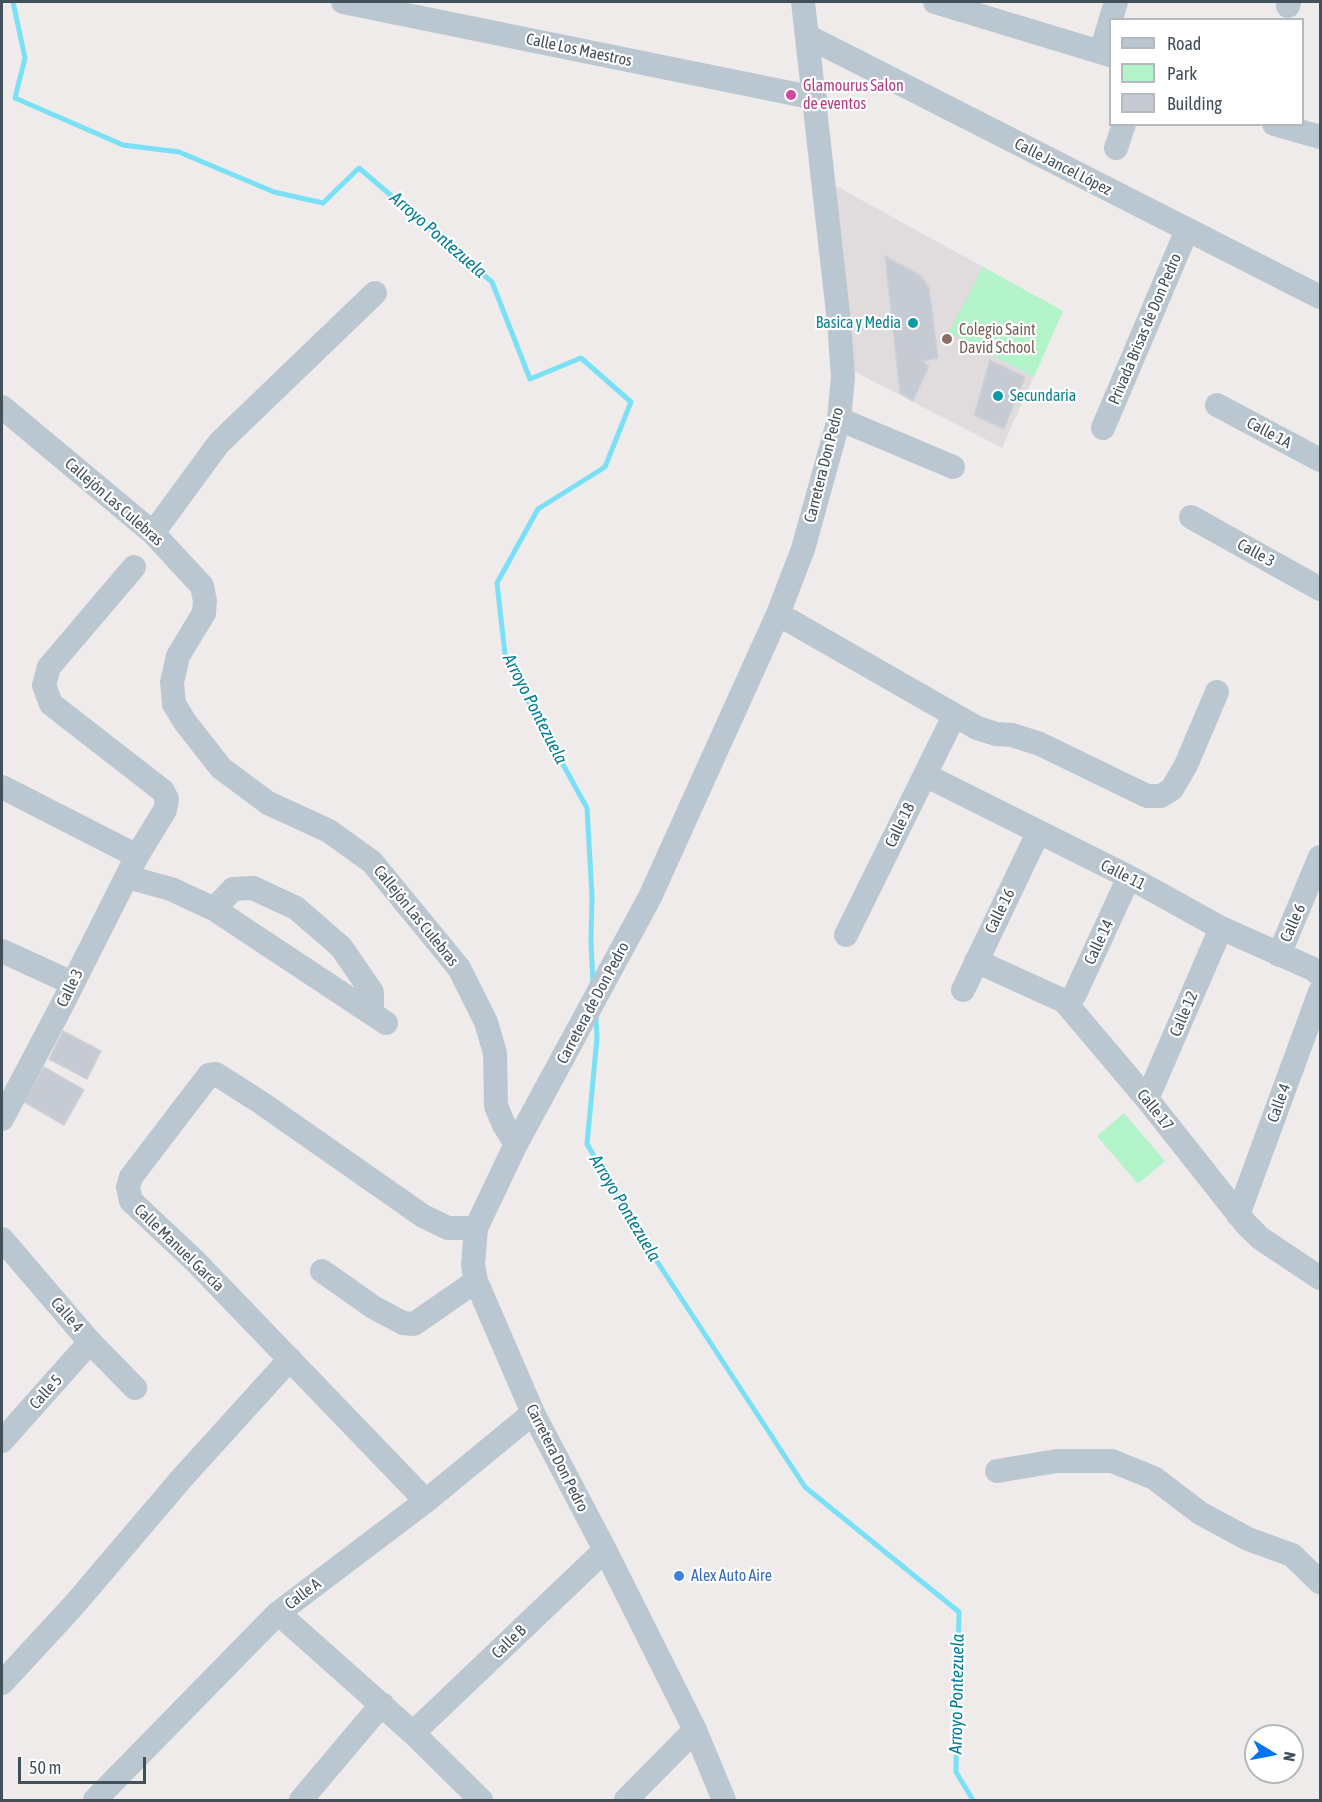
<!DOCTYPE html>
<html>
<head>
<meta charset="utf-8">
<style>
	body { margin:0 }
	#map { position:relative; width:1322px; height:1802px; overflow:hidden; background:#efebeb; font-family:"Asap Condensed",sans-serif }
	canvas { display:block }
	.frame { position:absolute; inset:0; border:3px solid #42505a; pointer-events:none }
	.legend { position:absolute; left:1109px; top:18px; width:195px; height:108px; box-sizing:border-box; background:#fff; border:2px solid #b3b9bd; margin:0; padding:8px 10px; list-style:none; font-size:18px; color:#42505a }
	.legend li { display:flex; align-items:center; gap:12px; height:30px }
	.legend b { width:30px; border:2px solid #b3b9bd }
	.north { position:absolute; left:1244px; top:1724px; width:60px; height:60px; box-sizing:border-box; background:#fff; border:2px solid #b3b9bd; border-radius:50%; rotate:100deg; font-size:16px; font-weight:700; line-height:24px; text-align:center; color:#42505a }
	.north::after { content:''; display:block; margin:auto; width:21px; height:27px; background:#0574ee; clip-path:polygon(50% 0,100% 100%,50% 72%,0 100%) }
	.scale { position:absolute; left:18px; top:1757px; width:128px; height:27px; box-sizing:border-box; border:3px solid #42505a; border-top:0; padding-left:8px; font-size:18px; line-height:21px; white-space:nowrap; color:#42505a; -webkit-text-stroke:4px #fff; paint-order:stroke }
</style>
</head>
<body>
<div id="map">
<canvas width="1322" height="1802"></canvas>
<div class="frame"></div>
<ul class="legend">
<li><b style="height:8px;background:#bac7d0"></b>Road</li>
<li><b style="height:16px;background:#b2f3c9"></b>Park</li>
<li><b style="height:16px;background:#c6cad2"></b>Building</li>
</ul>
<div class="north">N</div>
<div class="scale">50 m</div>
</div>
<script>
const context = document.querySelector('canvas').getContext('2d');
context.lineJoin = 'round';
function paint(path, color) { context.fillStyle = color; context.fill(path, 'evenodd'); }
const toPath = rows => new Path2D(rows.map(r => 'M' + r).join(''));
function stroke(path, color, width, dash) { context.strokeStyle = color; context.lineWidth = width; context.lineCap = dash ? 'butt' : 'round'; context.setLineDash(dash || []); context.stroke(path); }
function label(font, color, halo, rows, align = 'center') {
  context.font = font + ' "Asap Condensed",sans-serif'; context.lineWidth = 4.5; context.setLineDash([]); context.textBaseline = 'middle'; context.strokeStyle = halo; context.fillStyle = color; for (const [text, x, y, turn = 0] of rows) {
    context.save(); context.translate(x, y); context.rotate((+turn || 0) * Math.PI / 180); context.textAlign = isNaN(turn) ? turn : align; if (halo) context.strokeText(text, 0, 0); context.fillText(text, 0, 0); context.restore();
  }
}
paint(toPath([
	[827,181,1063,311,1002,448,846,367]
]), '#e0dcdd');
paint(toPath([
	[983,267,1063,311,1034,377,949,332],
	[1124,1113,1165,1161,1138,1184,1097,1136]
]), '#b2f3c9');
stroke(toPath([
	[13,2,25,58,15,98,123,145,179,152,274,192,323,203,359,168,492,282,530,379,581,358,631,402,605,467,538,509,497,583,505,654,529,703,587,808,592,896,591,942,593,984],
	[596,1017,597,1038,587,1144,641,1237,805,1487,959,1612,956,1772,973,1800]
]), '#7ae0f5', 5);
const building = toPath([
	[885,256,921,276,929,288,938,358,922,361,929,366,913,401,900,393,885,256],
	[990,360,1025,377,1004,429,974,415,990,360],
	[63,1031,101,1051,87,1079,49,1059,63,1031],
	[44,1067,84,1090,64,1125,24,1102,44,1067]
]);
paint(building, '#c6cad2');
stroke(building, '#ced1d8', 1.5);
stroke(toPath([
	[343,2,815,98],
	[935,2,1110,55],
	[1288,6,1289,2],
	[807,36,1320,297],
	[1101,52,1116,2],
	[1274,124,1320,137],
	[1116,148,1124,124],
	[1217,405,1320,460],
	[2,407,153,533,202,586,205,601,204,613,178,656,172,682,174,704,185,722,221,768,268,803,329,831,372,862,459,968,486,1022,495,1053,496,1106,504,1125,516,1144],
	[839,419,953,467],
	[1103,428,1187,230],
	[1191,517,1320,589],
	[153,533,219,443,375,293],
	[778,614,977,728,996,734,1012,735,1040,744,1147,796,1161,796,1172,789,1186,765,1217,692],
	[925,775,1129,877,1221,928,1313,969,1320,975],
	[2,787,137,856],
	[127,877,171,889,214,909,386,1023],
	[214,909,233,889,253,888,296,908,341,947,372,992,372,1012],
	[846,935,954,716],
	[2,951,72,983],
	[1279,955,1320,857],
	[976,961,1064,1001,1147,1099,1246,1224,1260,1238,1320,1278],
	[963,990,1038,833],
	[1064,1001,1071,999,1075,994,1129,877],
	[1147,1099,1221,928],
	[2,1119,61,1007,137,856,165,810,167,799,163,791,51,704,44,685,49,667,134,567],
	[1238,1215,1320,992],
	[2,1239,90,1342,135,1388],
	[322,1271,373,1307,403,1323,414,1324,476,1281],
	[2,1441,90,1342],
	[997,1471,1057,1461,1112,1461,1154,1478,1200,1513,1248,1539,1292,1555,1320,1582],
	[426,1501,195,1261,131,1201,128,1187,131,1177,209,1075,216,1074,260,1102,423,1216,448,1228,476,1228],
	[278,1613,413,1733,481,1800],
	[2,1683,74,1605,182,1478,290,1359],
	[413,1733,605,1550],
	[95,1800,278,1613,426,1501,533,1413],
	[301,1800,382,1704],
	[626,1800,695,1730],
	[724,1800,695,1730,605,1550,533,1413,476,1281,473,1265,476,1228,516,1144,650,897,778,614,803,549,839,419,843,377,839,322,803,2]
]), '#bac7d0', 24);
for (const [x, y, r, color] of [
	[791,95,6,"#d1479c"],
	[913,323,6,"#0f9aa8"],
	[947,339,6,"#8d6e63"],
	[998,396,6,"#0f9aa8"],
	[679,1576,6,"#3f7fe0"]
]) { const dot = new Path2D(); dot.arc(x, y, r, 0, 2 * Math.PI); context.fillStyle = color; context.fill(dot); stroke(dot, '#fff', 2); }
label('16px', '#42505a', '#fff', [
	["Calle Los Maestros",579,50,12],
	["Calle Jancel López",1063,167,27],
	["Privada Brisas de Don Pedro",1145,329,-67],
	["Calle 1A",1269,433,28],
	["Carretera Don Pedro",824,465,-76],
	["Callejón Las Culebras",114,502,41],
	["Calle 3",1256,553,29],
	["Calle 18",900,825,-64],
	["Calle 11",1123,875,27],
	["Calle 16",1000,911,-64],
	["Callejón Las Culebras",416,916,51],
	["Calle 6",1293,923,-66],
	["Calle 14",1099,942,-65],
	["Calle 3",70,988,-64],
	["Carretera de Don Pedro",593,1003,-62],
	["Calle 12",1184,1014,-67],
	["Calle 4",1279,1103,-70],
	["Calle 17",1155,1110,51],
	["Calle Manuel García",179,1248,44],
	["Calle 4",67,1315,49],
	["Calle 5",46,1392,-48],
	["Carretera Don Pedro",557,1458,63],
	["Calle A",303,1594,-37],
	["Calle B",509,1642,-44]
]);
label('16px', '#b23c85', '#fff', [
	["Glamourus Salon",803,86],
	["de eventos",803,104]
], 'left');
label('16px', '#0d838f', '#fff', [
	["Basica y Media",901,323],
	["Secundaria",1010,396,"left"]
], 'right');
label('16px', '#785e54', '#fff', [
	["Colegio Saint",959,330],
	["David School",959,348]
], 'left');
label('16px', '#366cbe', '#fff', [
	["Alex Auto Aire",691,1576]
], 'left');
label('italic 18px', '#037e97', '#fff', [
	["Arroyo Pontezuela",438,235,41],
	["Arroyo Pontezuela",535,709,63],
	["Arroyo Pontezuela",625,1208,59],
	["Arroyo Pontezuela",957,1694,-89]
]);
</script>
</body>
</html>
